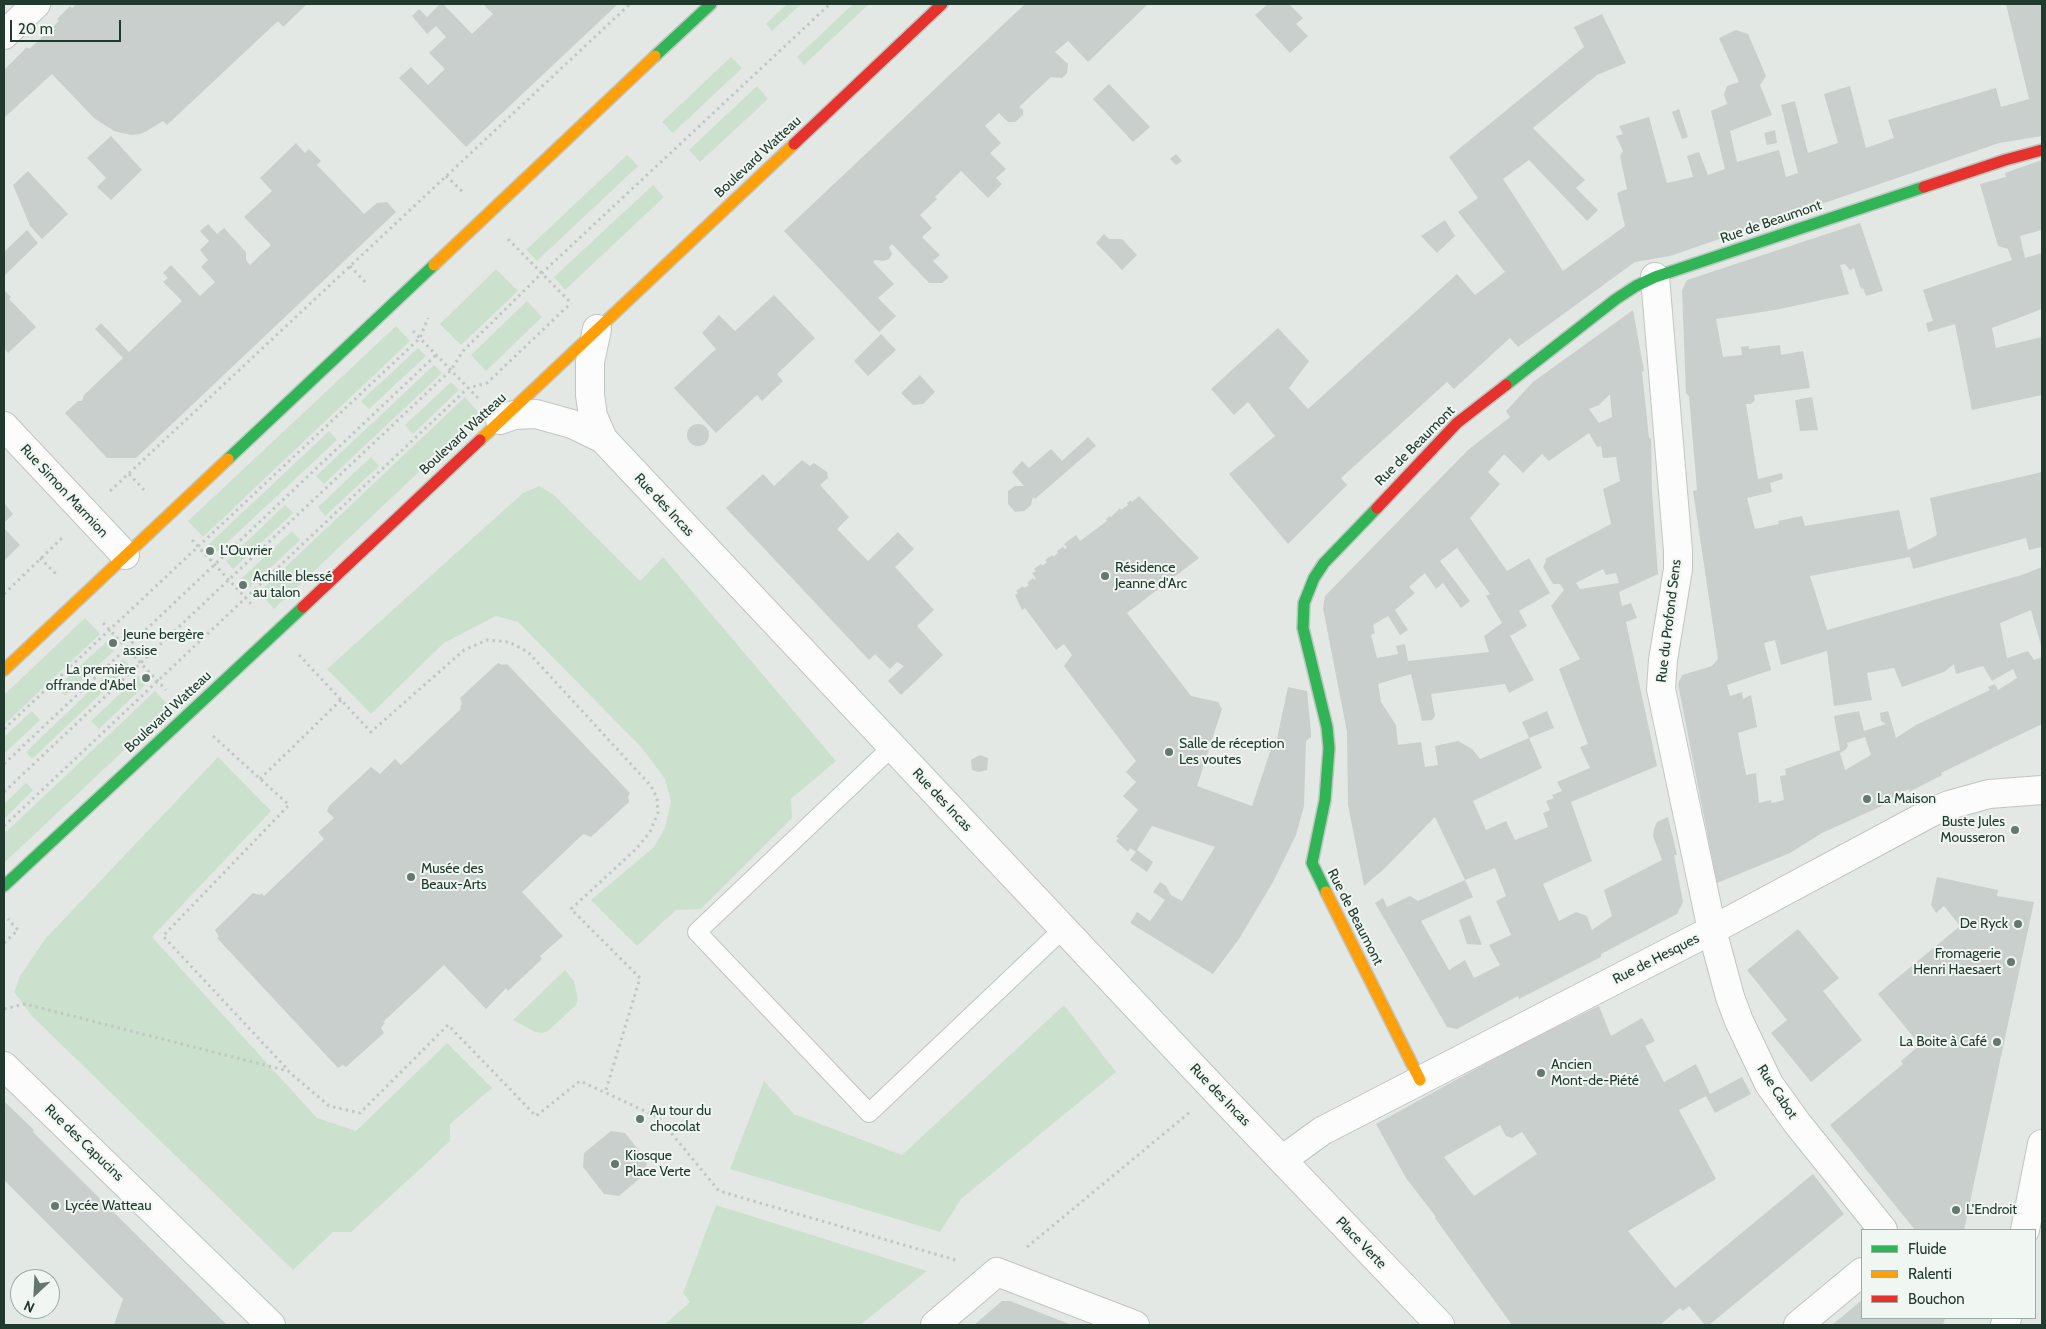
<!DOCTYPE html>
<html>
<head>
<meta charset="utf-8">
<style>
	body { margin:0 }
	#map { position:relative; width:2046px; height:1329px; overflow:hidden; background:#e3e8e4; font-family:Cabin,sans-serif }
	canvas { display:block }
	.frame { position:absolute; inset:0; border:5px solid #213a2e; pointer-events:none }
	.legend { position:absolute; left:1861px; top:1229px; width:175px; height:90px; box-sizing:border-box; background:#f0f7f2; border:1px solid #9daba4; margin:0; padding:6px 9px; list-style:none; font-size:15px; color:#213a2e }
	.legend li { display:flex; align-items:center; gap:10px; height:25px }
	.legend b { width:25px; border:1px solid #9daba4 }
	.north { position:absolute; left:10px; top:1269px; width:50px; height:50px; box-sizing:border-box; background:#f0f7f2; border:1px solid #9daba4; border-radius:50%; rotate:205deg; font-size:14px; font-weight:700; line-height:20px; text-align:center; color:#213a2e }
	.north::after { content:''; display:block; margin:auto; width:18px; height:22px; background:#65776e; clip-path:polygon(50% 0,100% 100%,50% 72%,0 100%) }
	.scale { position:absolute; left:10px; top:20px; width:111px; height:22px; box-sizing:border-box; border:2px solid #213a2e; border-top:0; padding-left:6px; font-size:15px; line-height:18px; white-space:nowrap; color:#213a2e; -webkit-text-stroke:4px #f0f7f2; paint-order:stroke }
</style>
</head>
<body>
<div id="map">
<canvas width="2046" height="1329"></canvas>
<div class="frame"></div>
<ul class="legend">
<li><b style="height:6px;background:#30b455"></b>Fluide</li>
<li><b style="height:6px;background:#ff9f0a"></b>Ralenti</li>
<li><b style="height:6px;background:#e5322d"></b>Bouchon</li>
</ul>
<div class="north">N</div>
<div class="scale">20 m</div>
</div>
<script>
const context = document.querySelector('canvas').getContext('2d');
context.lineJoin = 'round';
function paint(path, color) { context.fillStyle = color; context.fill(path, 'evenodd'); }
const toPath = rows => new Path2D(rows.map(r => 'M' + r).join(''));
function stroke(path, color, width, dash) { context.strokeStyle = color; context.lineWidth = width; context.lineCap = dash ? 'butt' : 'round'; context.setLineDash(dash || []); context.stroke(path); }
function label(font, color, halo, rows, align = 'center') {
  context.font = font + ' Cabin,sans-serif'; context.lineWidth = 4; context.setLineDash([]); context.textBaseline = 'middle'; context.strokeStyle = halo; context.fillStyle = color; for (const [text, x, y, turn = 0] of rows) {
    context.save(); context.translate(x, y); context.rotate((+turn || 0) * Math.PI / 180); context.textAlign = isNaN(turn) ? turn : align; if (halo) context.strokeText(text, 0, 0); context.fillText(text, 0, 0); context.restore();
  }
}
paint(toPath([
	[787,4,801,4,772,31,766,24],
	[853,4,869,4,804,65,797,57],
	[731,57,742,68,673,133,662,122],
	[757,86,768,99,700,162,689,150],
	[627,155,638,166,537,261,526,250],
	[653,185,664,197,565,290,554,277],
	[496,269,518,291,461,345,440,324],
	[527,301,542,317,486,371,471,355],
	[396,326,410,341,203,537,188,521],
	[418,348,426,356,369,409,361,401],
	[434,365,442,373,324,484,316,476],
	[451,382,459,390,413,434,405,425],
	[465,397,480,414,274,609,259,592],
	[329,431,337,440,217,552,209,544],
	[371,457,379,466,325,516,318,507],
	[539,486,553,494,640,581,663,557,836,761,791,799,792,818,701,909,676,910,637,946,591,900,654,847,665,828,671,801,665,779,642,748,518,622,496,616,444,643,371,714,327,669,523,493],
	[285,505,293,513,233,569,226,561],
	[292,531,300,540,249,588,241,579],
	[85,618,100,634,4,725,4,695],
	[106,642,114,651,65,696,57,687],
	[123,659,130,666,32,759,26,752],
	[139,676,147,683,99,729,91,721],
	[155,691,170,707,4,863,4,834],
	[32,711,40,720,4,754,4,737],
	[218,757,271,811,152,937,317,1118,356,1131,447,1043,492,1088,450,1124,450,1141,407,1181,351,1232,333,1232,293,1270,32,1016,14,992,20,976,46,938],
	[26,783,33,790,4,819,4,804],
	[565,970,574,981,578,1000,576,1005,548,1031,542,1033,535,1032,513,1020],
	[1064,1005,1116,1072,961,1199,940,1232,730,1169,764,1081,794,1114,902,1155],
	[716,1205,927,1271,860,1325,664,1325,690,1302,683,1293]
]), '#cce1cd');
paint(toPath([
	[77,4,307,4,283,27,278,21,167,125,163,121,147,131,140,134,131,135,114,131,94,118,52,74,4,118,4,70,27,47,29,49,59,21,57,19,70,6,72,8],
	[440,4,443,4,472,34,493,14,483,4,618,4,466,147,399,78,411,67,428,85,445,69,429,53,446,37,436,26,427,34,412,16,419,9,427,17],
	[1025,4,1148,4,1088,62,1068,41,1055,52,1068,64,1067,73,1062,78,1051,77,1019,107,1023,110,1023,115,1015,122,1008,122,999,113,985,126,1001,143,990,153,1006,169,996,178,1002,184,988,198,961,171,935,197,937,199,920,215,932,228,922,237,940,255,933,261,949,277,942,283,929,283,892,244,889,247,892,254,889,259,884,261,875,260,873,262,894,284,878,298,896,316,879,332,784,231],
	[1268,4,1289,4,1303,18,1296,24,1308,36,1290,53,1255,15],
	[2006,4,2042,4,2042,136,1999,143,1670,256,1635,262,1518,347,1510,338,1454,389,1447,382,1341,478,1347,485,1288,544,1229,474,1275,436,1248,402,1234,415,1211,389,1278,328,1309,361,1289,388,1308,409,1457,274,1475,295,1505,272,1458,212,1478,198,1449,157,1584,47,1574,27,1602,14,1626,63,1597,75,1533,128,1585,180,1576,188,1598,210,1587,221,1529,160,1503,179,1563,271,1625,226,1617,193,1627,189,1620,156,1623,151,1616,136,1623,134,1619,126,1649,117,1667,183,1693,177,1687,156,1699,152,1708,175,1725,169,1711,111,1727,104,1724,94,1727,86,1739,82,1719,38,1736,30,1748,34,1766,76,1760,85,1772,115,1730,131,1737,162,1779,150,1786,177,1798,173,1781,105,1795,101,1808,153,1838,143,1824,94,1850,86,1866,148,1894,138,1888,120,1996,88,2001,107,2029,99],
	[1109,84,1150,127,1133,142,1093,99],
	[1679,109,1688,137,1682,139,1672,112],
	[1775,130,1777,143,1767,145,1764,133],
	[111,136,142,170,111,200,97,187,106,178,87,158],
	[296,143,305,153,309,149,321,161,317,165,364,214,377,203,387,202,396,212,136,458,107,458,65,413,78,401,82,401,84,395,123,358,95,329,101,323,129,352,182,301,163,282,168,278,163,273,171,265,200,296,215,282,201,267,208,260,200,250,209,241,200,231,208,224,217,234,224,228,246,252,246,260,250,265,271,245,244,217,272,191,260,178],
	[1176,154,1182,161,1176,165,1170,159],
	[2042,160,2042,230,2020,236,2025,258,2042,253,2042,309,1992,328,1996,348,2042,337,2042,395,1972,410,1955,324,1928,332,1926,323,1933,321,1923,290,2012,260,2008,249,1998,246,1980,184,2006,177,2005,173],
	[28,171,68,214,42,239,30,226,13,185],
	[1445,220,1455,236,1437,253,1421,236],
	[1860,223,1883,291,1866,296,1863,288,1861,289,1854,268,1850,270,1845,264,1840,265,1849,294,1775,310,1716,319,1723,357,1742,355,1741,347,1749,346,1749,349,1780,345,1781,355,1803,351,1810,388,1754,395,1755,400,1751,404,1746,404,1758,479,1782,473,1783,479,1770,483,1772,492,1747,498,1755,529,1779,524,1778,521,1802,516,1805,526,1899,510,1908,550,1937,535,1930,498,2042,472,2042,547,2029,550,2026,538,1913,569,1910,557,1810,576,1827,630,2022,575,2042,567,2042,649,2031,610,2000,623,2007,658,2028,651,2034,660,2042,657,2042,724,1941,773,1942,775,1909,792,1909,789,1884,802,1884,805,1822,833,1790,853,1717,883,1678,684,1682,675,1712,666,1718,659,1693,491,1697,490,1689,396,1686,393,1682,290,1687,280],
	[1775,640,1781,665,1827,651,1834,706,1872,700,1867,673,1894,668,1902,687,1944,672,1954,664,1956,674,1983,666,1992,681,2013,669,2017,678,1998,690,1995,684,1988,687,1990,690,1916,725,1896,738,1888,711,1880,713,1881,721,1886,724,1864,731,1859,711,1834,716,1840,750,1785,769,1786,775,1780,776,1784,800,1772,803,1771,800,1759,803,1756,773,1746,775,1738,733,1757,727,1751,695,1743,699,1742,692,1730,696,1727,685,1771,670,1764,643],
	[1865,737,1871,755,1845,770,1840,753,1845,750,1848,746,1847,743],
	[27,230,38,243,4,276,4,252],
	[1104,234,1109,239,1122,239,1137,255,1122,270,1096,243],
	[4,290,11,297,9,299,36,327,8,353,4,348],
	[774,295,815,338,777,374,783,381,762,401,757,395,716,433,674,388,716,349,702,333,719,315,735,331],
	[1633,310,1644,371,1642,372,1649,438,1651,438,1652,492,1658,574,1619,592,1622,606,1631,603,1637,618,1626,622,1657,766,1571,802,1592,861,1543,884,1559,921,1576,912,1587,916,1592,930,1612,916,1604,890,1662,860,1653,836,1654,829,1657,822,1668,817,1677,855,1674,855,1683,902,1677,914,1601,954,1601,957,1519,999,1518,996,1457,1029,1447,1027,1375,903,1383,898,1387,907,1410,896,1418,901,1465,880,1473,897,1421,921,1449,970,1465,960,1474,978,1500,965,1489,945,1511,935,1496,901,1506,896,1495,868,1465,880,1435,817,1384,869,1364,886,1348,805,1347,732,1323,608,1325,596,1468,450,1510,417,1506,411,1533,382],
	[1610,394,1612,417,1599,423,1589,409,1599,405],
	[1589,433,1597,447,1601,446,1603,458,1616,457,1620,481,1603,489,1611,524,1545,559,1546,561,1543,567,1553,584,1560,584,1564,590,1551,606,1580,659,1559,669,1588,744,1580,747,1590,768,1557,782,1562,791,1552,795,1554,798,1546,801,1550,810,1543,813,1548,827,1515,840,1506,821,1486,830,1473,801,1542,768,1529,738,1554,728,1547,711,1522,722,1529,738,1480,759,1472,749,1458,741,1435,746,1438,765,1425,767,1421,742,1398,745,1396,725,1381,702,1378,684,1411,674,1422,721,1432,720,1435,716,1431,694,1505,684,1509,693,1534,680,1510,636,1527,626,1519,611,1550,593,1529,558,1507,571,1470,518,1500,484,1488,472,1504,454,1523,473,1542,454,1549,461],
	[1457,548,1490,594,1486,596,1502,623,1484,636,1489,652,1408,661,1405,644,1396,646,1398,654,1377,658,1371,635,1375,633,1373,625,1388,616,1400,635,1408,630,1395,610,1415,593,1409,587,1425,573,1436,589,1443,583,1461,608,1470,601,1440,561],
	[1603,569,1606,575,1616,573,1619,583,1580,589,1576,583],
	[881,334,896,350,868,376,854,361],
	[920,375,935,392,923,404,913,405,901,393],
	[1812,397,1818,430,1800,431,1795,400],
	'687 435a11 11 0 1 1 22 0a11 11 0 1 1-22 0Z',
	[1088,437,1096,446,1035,499,1033,497,1031,505,1024,511,1015,512,1008,504,1008,491,1015,486,1024,486,1012,472,1022,461,1029,468,1051,449,1062,461],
	[802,460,810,466,814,463,827,472,828,478,820,485,849,517,837,529,868,561,898,532,914,549,895,567,934,610,917,626,943,655,901,695,888,681,904,666,897,662,890,669,875,654,869,660,726,508,763,474,774,486],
	[1139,496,1199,558,1127,613,1191,696,1218,702,1222,709,1197,786,1252,806,1273,743,1276,743,1288,687,1307,691,1311,733,1311,737,1306,741,1304,806,1296,835,1273,882,1239,939,1213,974,1130,923,1137,912,1150,921,1165,900,1153,892,1160,882,1166,886,1171,895,1182,901,1215,847,1152,826,1137,850,1153,862,1147,872,1130,860,1136,852,1130,848,1128,852,1116,841,1119,838,1116,837,1138,810,1123,796,1136,782,1126,772,1136,761,1064,666,1072,655,1064,644,1056,650,1025,608,1022,610,1015,595,1018,593,1016,591,1023,586,1024,588,1029,585,1027,583,1033,578,1035,580,1036,579,1032,573,1036,571,1034,569,1041,564,1042,566,1047,562,1045,560,1052,555,1053,557,1058,553,1057,551,1063,547,1065,549,1067,547,1064,544,1076,535,1080,541,1107,521,1106,519,1110,516,1111,517,1120,508,1121,510,1128,505,1127,503,1131,500,1132,502],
	[4,503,13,514,4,523],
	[4,528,20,545,4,561],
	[498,663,502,665,507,664,630,793,628,797,629,802,591,837,584,834,580,837,522,892,563,936,540,956,542,959,508,991,506,988,486,1009,444,965,383,1022,385,1023,381,1028,384,1033,346,1067,343,1065,338,1068,217,938,219,937,215,930,253,893,260,895,261,893,264,896,324,839,318,832,334,818,327,811,329,806,371,767,380,774,395,759,401,765,461,709,460,707,462,704,460,698],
	[980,755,988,758,987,770,979,772,972,770,971,760],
	[1937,877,1998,890,1997,896,2034,902,1964,1230,1915,1230,1830,1125,1903,1064,1901,1061,1920,1045,1878,994,1960,926,1944,906,1936,913,1931,905],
	[1470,915,1482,945,1467,944,1459,920],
	[1798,929,1839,978,1823,991,1862,1040,1811,1082,1771,1033,1787,1020,1747,970],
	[1599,1006,1611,1036,1642,1018,1655,1041,1645,1046,1664,1082,1696,1064,1710,1094,1742,1077,1751,1094,1715,1113,1706,1096,1679,1110,1716,1179,1628,1231,1675,1288,1813,1174,1844,1214,1709,1325,1705,1325,1689,1306,1683,1311,1680,1308,1660,1325,1512,1325,1435,1218,1436,1217,1406,1178,1376,1124,1523,1043],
	[1500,1125,1506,1136,1512,1138,1522,1132,1537,1154,1474,1196,1444,1157],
	[4,1101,34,1130,33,1132,227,1325,114,1325,123,1299,4,1180],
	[611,1131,625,1133,647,1160,645,1174,619,1196,604,1194,583,1167,584,1153],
	[1862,1300,1862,1318,1945,1318,1943,1325,1832,1325],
	[1002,1301,1010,1301,1072,1325,974,1325]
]), '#c9cfcc');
const lane = toPath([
	[892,747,697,932,869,1113,1063,929]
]);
const street = toPath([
	[4,35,36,4],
	[1655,277,1678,551,1678,569,1663,660,1661,689,1712,930,1730,997,1739,1021,1769,1084,1797,1123,1883,1230],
	[597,329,590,362,590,395,593,416,603,439],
	[500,420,514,415,536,414,572,424,603,439,1216,1091,1440,1325],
	[4,426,125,555],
	[4,1066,271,1325],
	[1282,1160,1322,1131,1712,930,1932,812,1949,805,1989,794,2042,790],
	[2025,1230,2042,1144],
	[935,1325,997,1272,1135,1325],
	[1798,1325,1862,1272],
	[2005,1325,2007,1318]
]);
const fast = toPath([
	[655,56,711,4],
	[1506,385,1616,299,1636,286,1655,277,1924,187],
	[228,459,434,265],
	[4,886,303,607],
	[1326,892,1312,863,1325,800,1329,748,1327,727,1303,628,1304,603,1314,578,1324,563,1377,508]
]);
const slow = toPath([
	[434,265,655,56],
	[480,440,794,144],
	[4,670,228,459],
	[1326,892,1420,1080]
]);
const jam = toPath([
	[794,144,942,4],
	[1924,187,2005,160,2042,150],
	[1377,508,1457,423,1506,385],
	[303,607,480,440]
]);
stroke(lane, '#c0c5c1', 20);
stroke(street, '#c0c5c1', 30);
stroke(fast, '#bec6c1', 14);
stroke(slow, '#bec6c1', 14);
stroke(jam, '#bec6c1', 14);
stroke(toPath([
	[446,176,464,193],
	[508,239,572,304],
	[350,266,366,283],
	[413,331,478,398],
	[129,474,146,492],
	[110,491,630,4],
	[192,540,254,607],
	[40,558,57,575],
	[4,594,63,537],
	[103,623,166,690],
	[299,655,371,732,464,650,487,640,509,642,528,652,651,786,657,798,658,813,650,832,636,849,571,909,640,978,605,1093],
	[4,729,420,338,428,318],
	[213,736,289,805,163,936,288,1070],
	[4,764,436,355],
	[260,779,341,700],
	[4,792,451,370,463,351,542,273,830,4],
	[4,826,468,388,487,383,571,303],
	[4,943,18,930,8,919],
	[4,1009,25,1004,288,1071,329,1106,360,1113,448,1025,536,1116,580,1081,658,1117,719,1191,959,1261],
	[1027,1247,1190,1112]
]), '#c0c8c4', 3, [2.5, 4]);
stroke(lane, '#fbfcfb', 18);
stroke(street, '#fbfcfb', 28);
stroke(fast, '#30b455', 11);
stroke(slow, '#ff9f0a', 11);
stroke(jam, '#e5322d', 11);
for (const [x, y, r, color] of [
	[210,551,5,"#65776e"],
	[1105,576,5,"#65776e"],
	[243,585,5,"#65776e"],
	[113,643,5,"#65776e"],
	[146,678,5,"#65776e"],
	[1169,752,5,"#65776e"],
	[1867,799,5,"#65776e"],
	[2015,830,5,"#65776e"],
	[411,877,5,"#65776e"],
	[2018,924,5,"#65776e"],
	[2011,962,5,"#65776e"],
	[1997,1042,5,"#65776e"],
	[1541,1073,5,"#65776e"],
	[640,1119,5,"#65776e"],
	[615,1164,5,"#65776e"],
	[55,1206,5,"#65776e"],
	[1956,1210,5,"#65776e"]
]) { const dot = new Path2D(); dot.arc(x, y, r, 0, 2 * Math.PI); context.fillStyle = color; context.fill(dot); stroke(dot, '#f0f7f2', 2); }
label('14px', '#213a2e', '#f0f7f2', [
	["Boulevard Watteau",758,157,-43],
	["Rue de Beaumont",1771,222,-19],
	["Boulevard Watteau",463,434,-43],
	["Rue de Beaumont",1415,446,-45],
	["Rue Simon Marmion",64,491,47],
	["Rue des Incas",664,505,47],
	["Rue du Profond Sens",1669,621,-83],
	["Boulevard Watteau",168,712,-43],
	["Rue des Incas",942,800,47],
	["Rue de Beaumont",1355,917,63],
	["Rue de Hesques",1656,959,-27],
	["Rue Cabot",1777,1092,57],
	["Rue des Incas",1220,1095,46],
	["Rue des Capucins",84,1143,44],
	["Place Verte",1361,1243,46]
]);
label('14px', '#213a2e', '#f0f7f2', [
	["L'Ouvrier",220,551],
	["Résidence",1115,568],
	["Jeanne d'Arc",1115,584],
	["Achille blessé",253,577],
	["au talon",253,593],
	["Jeune bergère",123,635],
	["assise",123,651],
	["La première",136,670,"right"],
	["offrande d'Abel",136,686,"right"],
	["Salle de réception",1179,744],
	["Les voutes",1179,760],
	["La Maison",1877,799],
	["Buste Jules",2005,822,"right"],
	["Mousseron",2005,838,"right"],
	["Musée des",421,869],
	["Beaux-Arts",421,885],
	["De Ryck",2008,924,"right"],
	["Fromagerie",2001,954,"right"],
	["Henri Haesaert",2001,970,"right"],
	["La Boite à Café",1987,1042,"right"],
	["Ancien",1551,1065],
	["Mont-de-Piété",1551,1081],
	["Au tour du",650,1111],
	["chocolat",650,1127],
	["Kiosque",625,1156],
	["Place Verte",625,1172],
	["Lycée Watteau",65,1206],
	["L'Endroit",1966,1210]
], 'left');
</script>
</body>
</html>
